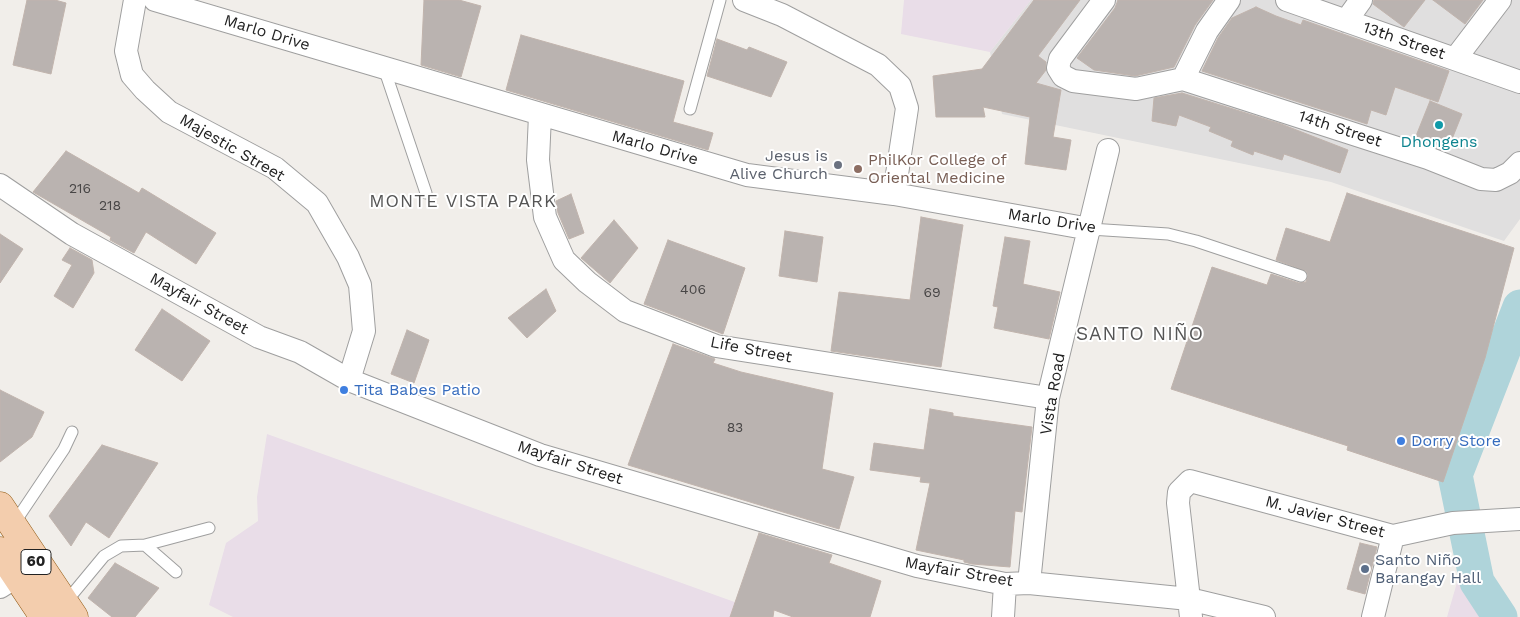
<!DOCTYPE html>
<html>
<head>
<meta charset="utf-8">
<style>
	body { margin:0 }
	canvas { display:block; background:#f1eeea }
</style>
</head>
<body>
<canvas width="1520" height="617"></canvas>
<script>
const context = document.querySelector('canvas').getContext('2d');
context.lineJoin = 'round';
function paint(path, color) { context.fillStyle = color; context.fill(path, 'evenodd'); }
const toPath = rows => new Path2D(rows.map(r => 'M' + r).join(''));
function stroke(path, color, width, dash) { context.strokeStyle = color; context.lineWidth = width; context.lineCap = dash ? 'butt' : 'round'; context.setLineDash(dash || []); context.stroke(path); }
function label(font, color, halo, rows, align = 'center') {
  context.font = font + ' "Work Sans",sans-serif'; context.lineWidth = 4; context.setLineDash([]); context.textBaseline = 'middle'; context.strokeStyle = halo; context.fillStyle = color; for (const [text, x, y, turn = 0] of rows) {
    context.save(); context.translate(x, y); context.rotate((+turn || 0) * Math.PI / 180); context.textAlign = isNaN(turn) ? turn : align; if (halo) context.strokeText(text, 0, 0); context.fillText(text, 0, 0); context.restore();
  }
}
paint(toPath([
	[1031,0,1520,0,1520,219,1504,241,1331,182,1002,114,990,52]
]), '#e0dfdf');
paint(toPath([
	[904,0,1031,0,990,52,901,34],
	[267,434,768,614,767,617,233,617,209,605,226,543,258,521,257,497],
	[1458,579,1479,614,1480,617,1447,617]
]), '#e9dde8');
stroke(toPath([
	[1500,617,1477,582,1455,475,1520,307]
]), '#afd4da', 35);
const building = toPath([
	[27,0,55,0,66,3,51,74,13,65,27,0],
	[424,0,459,0,481,6,461,77,421,65,424,0],
	[1034,0,1080,0,1038,56,1046,62,1046,70,1036,83,1061,90,1053,137,1071,140,1066,170,1025,164,1030,117,983,107,985,117,936,117,933,76,982,69,1034,0],
	[1118,0,1213,0,1195,25,1174,67,1135,76,1094,70,1077,58,1115,8,1118,0],
	[1374,0,1425,0,1404,27,1373,4,1374,0],
	[1433,0,1483,0,1465,24,1433,0],
	[1256,7,1276,16,1301,25,1303,20,1449,71,1438,102,1395,87,1386,115,1371,110,1367,124,1202,71,1218,38,1232,18,1256,7],
	[521,35,684,81,673,122,713,133,708,150,506,90,521,35],
	[717,39,747,50,749,47,787,62,771,97,707,76,717,39],
	[1182,93,1281,124,1348,150,1340,173,1284,154,1282,160,1254,151,1253,155,1231,146,1233,141,1209,131,1211,127,1179,115,1176,126,1152,121,1154,98,1182,93],
	[1430,101,1462,114,1448,149,1416,136,1430,101],
	[66,151,139,193,142,188,216,233,196,264,146,232,134,253,110,240,111,237,33,192,66,151],
	[1347,193,1514,248,1485,358,1443,482,1347,450,1348,446,1171,389,1212,267,1267,285,1271,274,1299,283,1306,282,1308,275,1306,271,1276,260,1286,228,1330,242,1347,193],
	[571,194,584,233,569,239,558,213,556,201,571,194],
	[921,217,963,225,941,367,831,351,839,292,910,300,921,217],
	[614,220,638,248,610,283,581,258,614,220],
	[785,231,823,237,817,282,779,276,785,231],
	[0,234,23,249,0,283,0,234],
	[1005,237,1030,241,1023,284,1060,292,1049,339,994,328,998,307,993,306,1005,237],
	[668,240,745,268,723,334,644,304,668,240],
	[70,248,92,260,94,273,73,308,54,296,72,265,62,260,70,248],
	[546,289,556,311,527,338,508,318,546,289],
	[162,309,210,341,182,381,135,350,162,309],
	[407,330,429,340,414,383,391,374,407,330],
	[673,344,715,359,713,363,741,372,833,393,822,469,854,477,839,529,628,465,673,344],
	[0,390,44,412,32,437,0,462,0,390],
	[930,409,953,413,953,416,1032,427,1022,512,1015,511,1010,567,972,564,964,562,964,560,916,550,930,483,920,482,921,477,870,470,874,443,924,450,930,409],
	[102,445,158,463,109,538,86,522,71,546,49,516,102,445],
	[759,533,832,555,829,563,881,581,870,617,793,617,774,610,773,617,730,617,759,533],
	[1360,543,1377,547,1365,594,1347,589,1360,543],
	[115,563,159,588,135,617,112,617,88,598,115,563]
]);
paint(building, '#bab3b0');
stroke(building, '#c1b4ad', 1);
const service = toPath([
	[384,68,426,193],
	[690,109,720,0],
	[1090,229,1168,234,1196,241,1301,276],
	[13,525,64,449,72,432],
	[145,545,176,572],
	[65,603,104,556,121,546,145,545,209,528]
]);
const minor = toPath([
	[135,0,126,51,132,75,145,90,169,112,275,168,317,203,348,257,360,285,364,331,349,380],
	[155,0,747,175,894,194,1090,229],
	[744,0,782,15,878,65,900,86,907,108,894,194],
	[1104,0,1060,59,1058,68,1063,76,1073,81,1136,89,1183,79,1207,31,1229,0],
	[1287,0,1520,82],
	[1346,21,1361,0],
	[1455,59,1500,0],
	[1183,79,1428,158,1481,179,1496,180,1510,173,1520,163],
	[540,115,538,160,545,217,564,260,587,282,625,311,716,346,1048,398],
	[0,185,72,234,259,337,300,352,349,380,540,455,917,566,1005,584,1029,583,1189,599,1264,617],
	[1029,583,1048,398,1108,150],
	[0,587,30,568],
	[1003,617,1005,584],
	[1191,617,1178,503,1179,492,1190,481,1393,536,1453,523,1520,519],
	[1373,617,1393,536]
]);
const primary = toPath([
	[0,506,74,617],
	[0,551,44,617]
]);
stroke(service, '#9f9f9f', 13);
stroke(minor, '#9f9f9f', 24);
stroke(primary, '#905810', 29);
stroke(service, '#fff', 11);
stroke(minor, '#fff', 22);
stroke(primary, '#f3cdad', 28);
for (const [x, y, r, color] of [
	[1439,125,5,"#0f9aa8"],
	[838,165,5,"#6b7280"],
	[858,169,5,"#8d6e63"],
	[344,390,5,"#3f7fe0"],
	[1401,441,5,"#3f7fe0"],
	[1365,569,5,"#5c6f8a"]
]) { const dot = new Path2D(); dot.arc(x, y, r, 0, 2 * Math.PI); context.fillStyle = color; context.fill(dot); stroke(dot, '#fff', 2); }
label('14px', '#484646', null, [
	["216",80,189],
	["218",110,206],
	["406",693,290],
	["69",932,293],
	["83",735,428]
]);
for (const [x, y, w] of [
	[36,562,30]
]) { const box = new Path2D(); box.roundRect(x - w / 2, y - 12.5, w, 25, 4); context.fillStyle = '#fff'; context.fill(box); stroke(box, '#222', 1); }
label('bold 15px', '#222', null, [
	["60",36,562]
]);
label('16px', '#222', '#fff', [
	["Marlo Drive",267,33,17],
	["13th Street",1404,41,19],
	["14th Street",1340,129,18],
	["Majestic Street",232,148,30],
	["Marlo Drive",655,148,16],
	["Marlo Drive",1052,221,9],
	["Mayfair Street",199,304,29],
	["Life Street",751,350,11],
	["Vista Road",1053,394,-80],
	["Mayfair Street",570,463,18],
	["M. Javier Street",1325,517,15],
	["Mayfair Street",959,572,10]
]);
label('16px', '#0d838f', '#fff', [
	["Dhongens",1439,142]
]);
label('16px', '#5b616d', '#fff', [
	["Jesus is",828,156],
	["Alive Church",828,174]
], 'right');
label('16px', '#785e54', '#fff', [
	["PhilKor College of",868,160],
	["Oriental Medicine",868,178]
], 'left');
label('16px', '#366cbe', '#fff', [
	["Tita Babes Patio",354,390],
	["Dorry Store",1411,441]
], 'left');
label('16px', '#4e5e75', '#fff', [
	["Santo Niño",1375,560],
	["Barangay Hall",1375,578]
], 'left');
context.letterSpacing = '1px';
label('18px', '#555', '#fff', [
	["MONTE VISTA PARK",463,202]
]);
context.letterSpacing = '0px';
context.letterSpacing = '1px';
label('19px', '#555', '#fff', [
	["SANTO NIÑO",1140,334]
]);
context.letterSpacing = '0px';
</script>
</body>
</html>
